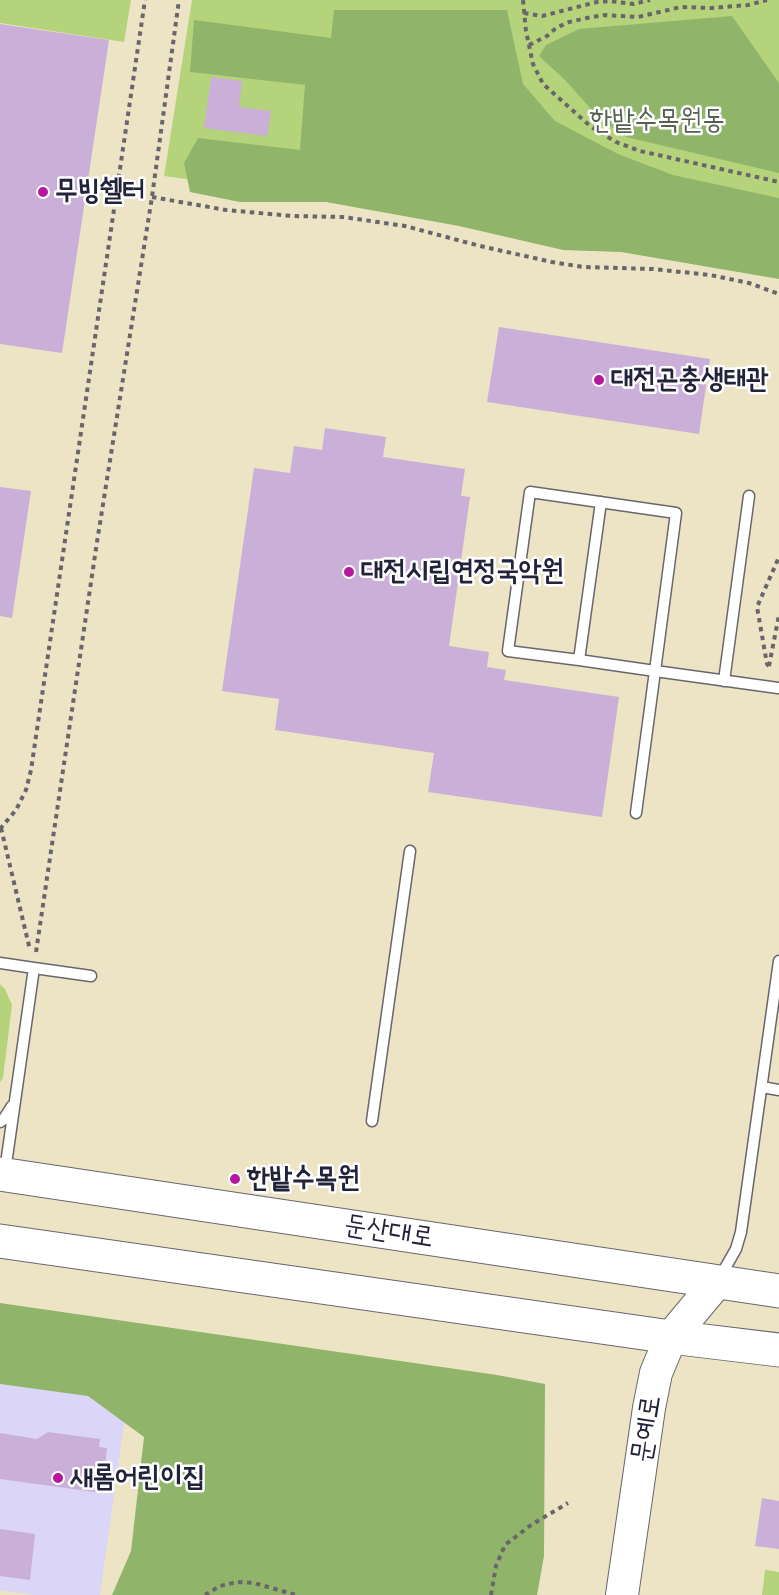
<!DOCTYPE html>
<html>
<head>
<meta charset="utf-8">
<style>
	body { margin:0 }
	canvas { display:block; background:#ece4c5 }
</style>
</head>
<body>
<canvas width="779" height="1595"></canvas>
<script>
const context = document.querySelector('canvas').getContext('2d');
context.lineJoin = 'round';
function paint(path, color) { context.fillStyle = color; context.fill(path, 'evenodd'); }
const toPath = rows => new Path2D(rows.map(r => 'M' + r).join(''));
function stroke(path, color, width, dash) { context.strokeStyle = color; context.lineWidth = width; context.lineCap = dash ? 'butt' : 'round'; context.setLineDash(dash || []); context.stroke(path); }
function label(font, color, halo, rows, align = 'center') {
  context.font = font + ' Caveat,"Poor Story",sans-serif'; context.lineWidth = 5; context.setLineDash([]); context.textBaseline = 'middle'; context.strokeStyle = halo; context.fillStyle = color; for (const [text, x, y, turn = 0] of rows) {
    context.save(); context.translate(x, y); context.rotate((+turn || 0) * Math.PI / 180); context.textAlign = isNaN(turn) ? turn : align; if (halo) context.strokeText(text, 0, 0); context.fillText(text, 0, 0); context.restore();
  }
}
paint(toPath([
	[0,1348,132,1367,100,1595,33,1595,0,1590]
]), '#dbd6f7');
paint(toPath([
	[0,0,131,0,124,42,0,23],
	[192,0,779,0,779,261,164,176],
	[0,984,5,989,12,1005,3,1078,0,1082],
	[765,1570,779,1572,779,1595,762,1595]
]), '#b5d37a');
paint(toPath([
	[334,10,507,10,523,84,555,121,618,154,673,175,779,198,779,279,621,252,563,250,459,226,326,202,240,202,190,192,184,163,198,138,300,150,305,85,190,72,194,20,331,38],
	[732,16,779,83,779,173,626,137,601,120,565,80,539,56,546,45,579,29],
	[0,1303,497,1375,545,1384,544,1556,537,1595,112,1595,131,1551,144,1437,88,1396,0,1384]
]), '#90b56a');
paint(toPath([
	[0,24,109,40,62,353,0,344],
	[211,77,242,81,239,107,271,111,267,136,204,128],
	[499,327,710,359,699,434,487,402],
	[325,428,386,437,383,457,465,469,461,496,470,497,449,646,489,652,487,667,506,670,504,680,619,697,602,817,428,792,434,753,275,730,279,699,222,691,254,468,290,473,294,446,322,450],
	[0,487,31,491,12,618,0,616],
	[48,1432,100,1439,99,1447,107,1448,102,1493,0,1479,0,1433,37,1439],
	[762,1498,779,1501,779,1549,755,1546],
	[0,1529,35,1534,30,1580,0,1576]
]), '#caafd8');
const lane = toPath([
	[579,660,601,502],
	[724,681,749,496],
	[636,813,655,671,676,513,530,492,508,651,579,660,655,671,778,688,779,688],
	[0,963,34,968],
	[762,1087,779,1090],
	[372,1121,410,851],
	[0,1122,3,1120,12,1106],
	[5,1171,34,968,91,976],
	[720,1277,736,1249,741,1232,779,961]
]);
const secondary = toPath([
	[622,1595,649,1408,656,1373,671,1337,717,1282]
]);
const primary = toPath([
	[0,1174,779,1291],
	[0,1241,671,1337,779,1350]
]);
stroke(lane, '#69666b', 13);
stroke(secondary, '#69666b', 34);
stroke(primary, '#69666b', 35);
stroke(toPath([
	[523,0,526,31,533,64,543,84,590,126,616,142,640,151,779,182],
	[524,13,542,16,597,2,610,1,633,4,650,0],
	[529,45,547,36,556,28,569,22,587,18,605,15,638,17,681,7,712,8,748,5,767,0],
	[152,197,226,210,292,216,343,217,405,226,480,246,552,262,583,267,653,269,710,275,749,283,779,294],
	[769,666,767,664,757,607,779,557],
	[769,666,779,615],
	[1,828,30,950],
	[0,829,16,810,26,790,31,770,145,0],
	[36,952,97,542,152,197,179,0],
	[205,1595,220,1586,237,1582,254,1583,296,1595],
	[491,1595,496,1566,505,1545,531,1525,568,1503]
]), '#69666b', 4, [4.5, 4.5]);
stroke(lane, '#fff', 10);
stroke(secondary, '#fff', 32);
stroke(primary, '#fff', 33);
for (const [x, y, r, color] of [
	[43,192,6,"#b5179e"],
	[599,380,6,"#b5179e"],
	[349,572,6,"#b5179e"],
	[235,1179,6,"#b5179e"],
	[58,1478,6,"#b5179e"]
]) { const dot = new Path2D(); dot.arc(x, y, r, 0, 2 * Math.PI); context.fillStyle = color; context.fill(dot); stroke(dot, '#fff', 2); }
label('28px', '#556051', '#fff', [
	["한밭수목원동",657,121]
]);
label('bold 28px', '#22223b', '#fff', [
	["무빙쉘터",55,192],
	["대전곤충생태관",611,380],
	["대전시립연정국악원",361,572],
	["한밭수목원",247,1179],
	["새롬어린이집",70,1478]
], 'left');
label('28px', '#22223b', '#fff', [
	["둔산대로",389,1232,9],
	["문예로",647,1429,-81]
]);
</script>
</body>
</html>
